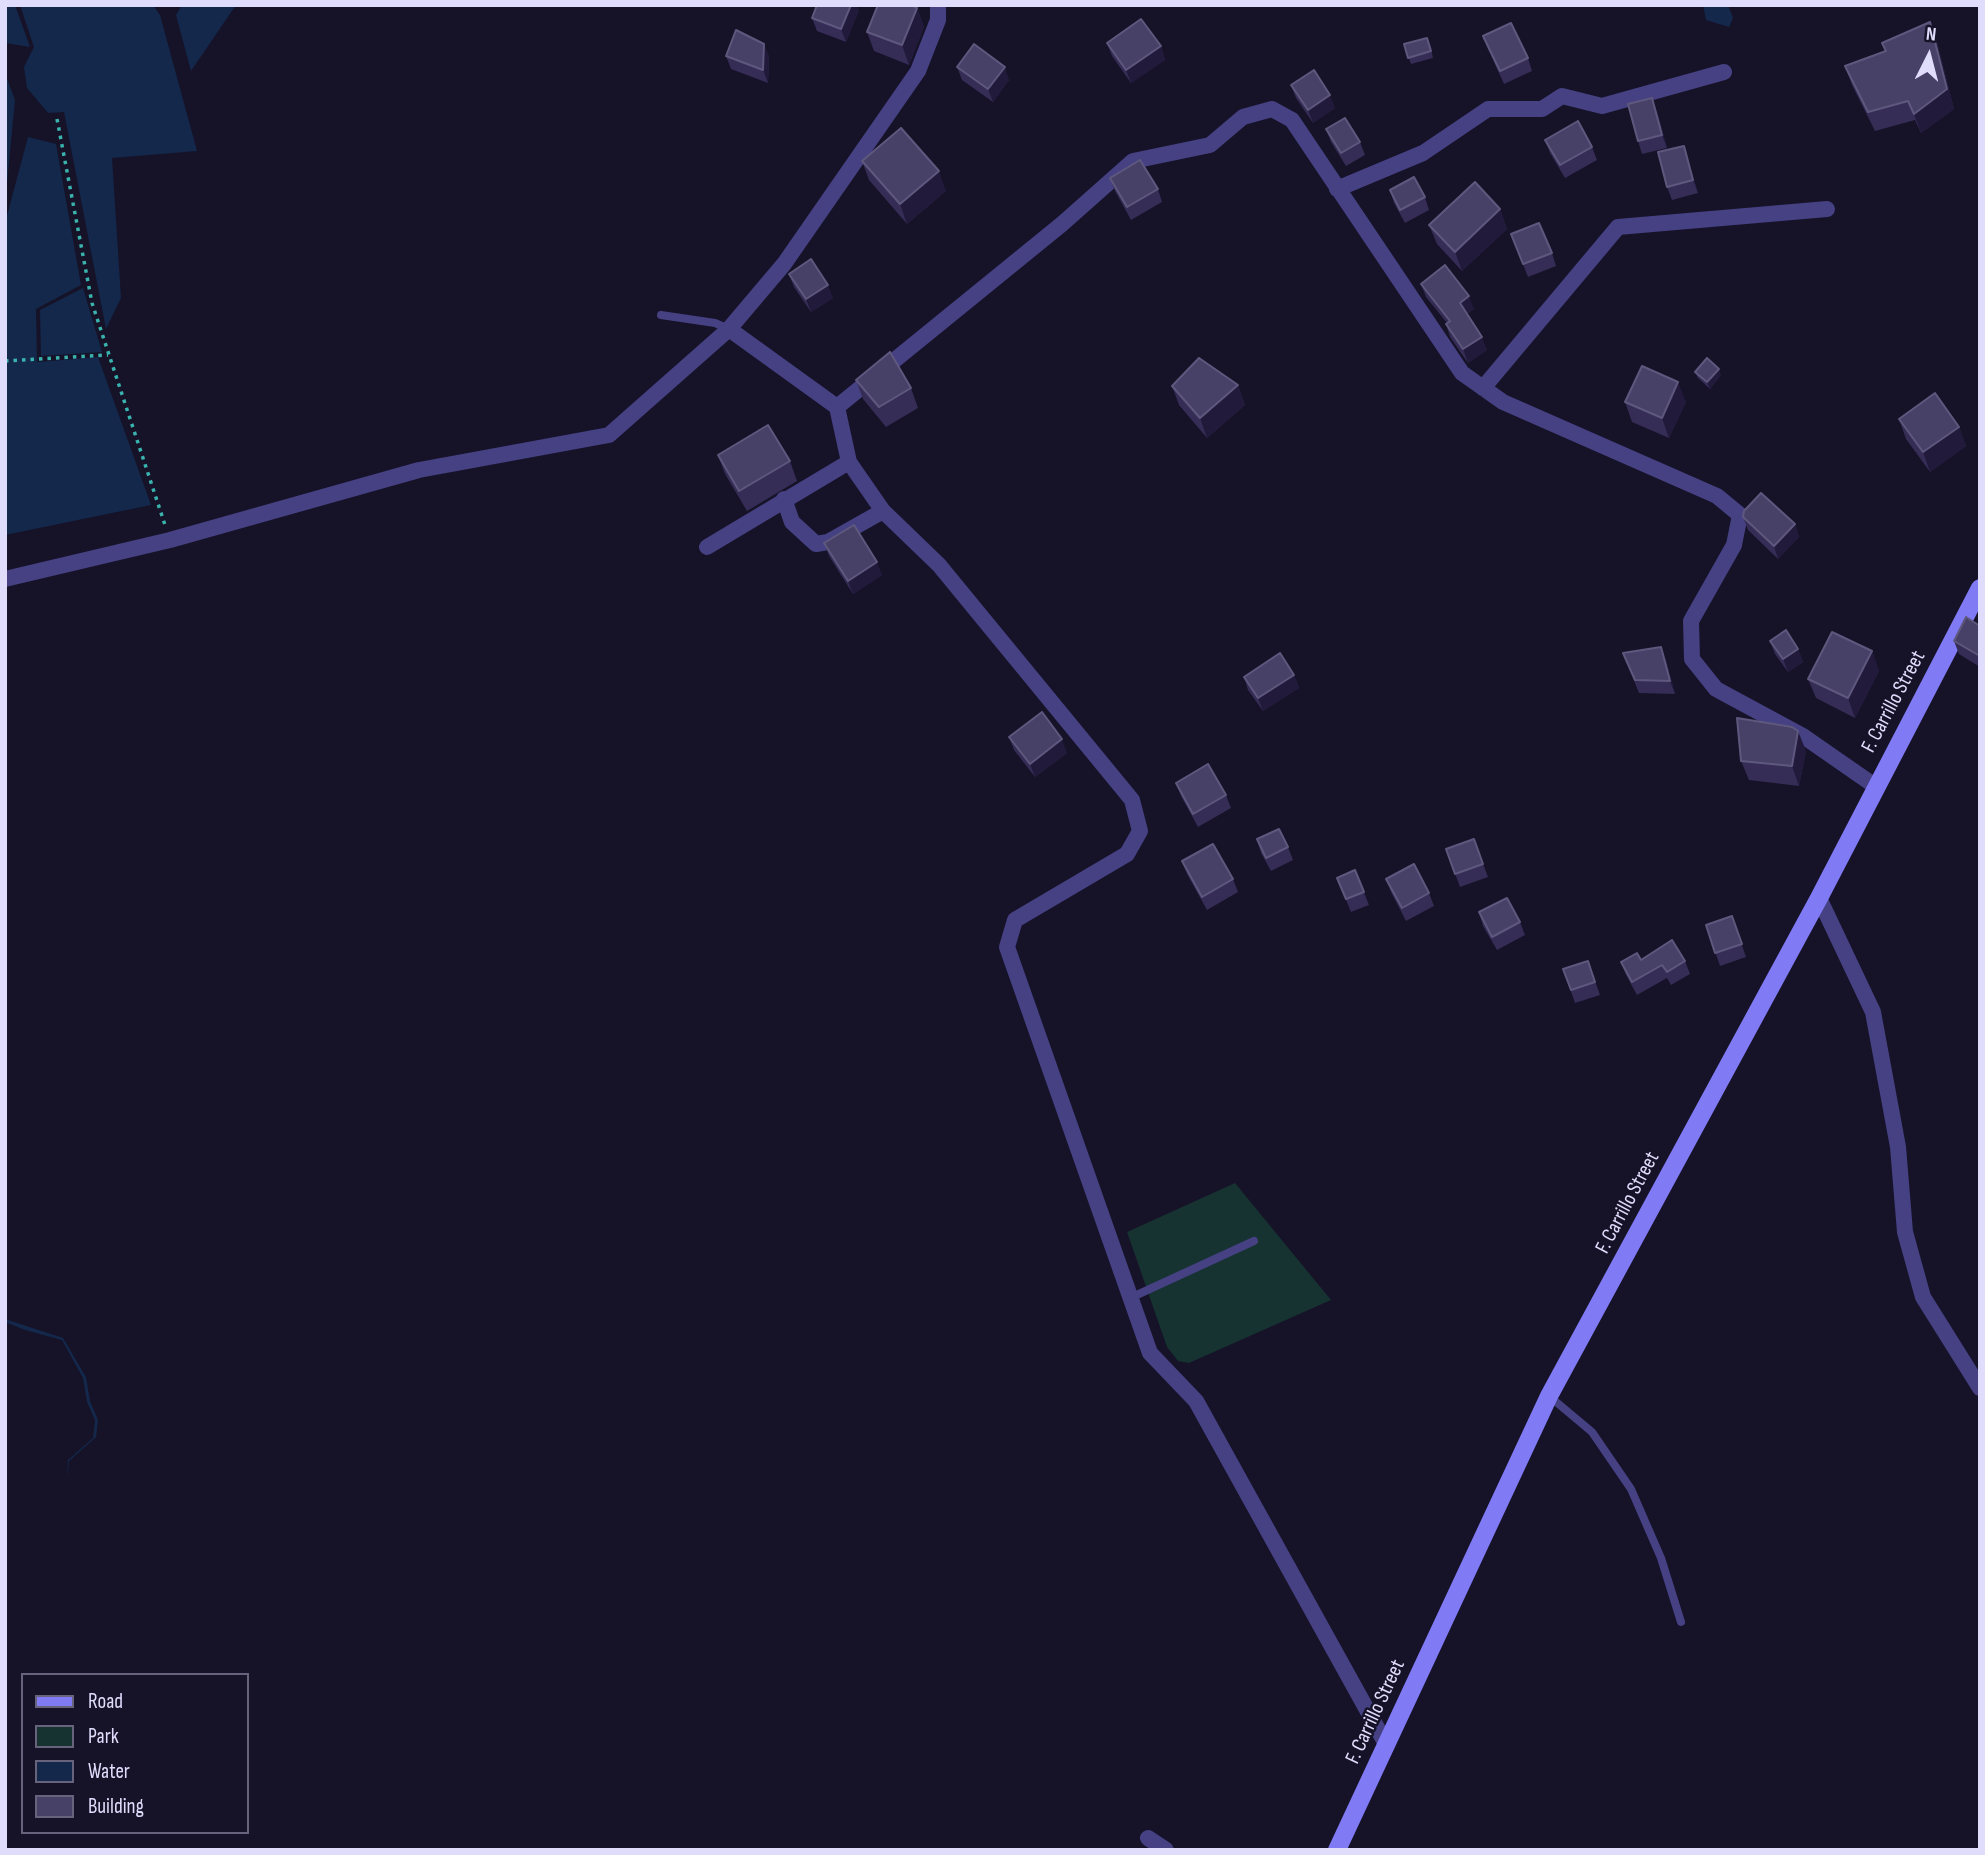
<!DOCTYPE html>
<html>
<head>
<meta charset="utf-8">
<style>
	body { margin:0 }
	#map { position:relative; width:1985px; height:1855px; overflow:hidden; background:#161228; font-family:"Sofia Sans Condensed",sans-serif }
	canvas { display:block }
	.frame { position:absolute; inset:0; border:7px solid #e0dcfc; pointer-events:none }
	.legend { position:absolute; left:21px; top:1673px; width:228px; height:161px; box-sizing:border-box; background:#161228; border:2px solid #67637d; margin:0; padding:9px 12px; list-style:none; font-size:21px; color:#e0dcfc }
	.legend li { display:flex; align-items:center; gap:14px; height:35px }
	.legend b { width:35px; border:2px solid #67637d }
	.north { position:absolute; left:1894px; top:21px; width:70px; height:70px; -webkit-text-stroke:5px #161228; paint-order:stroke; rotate:6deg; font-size:19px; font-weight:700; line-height:28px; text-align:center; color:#e0dcfc }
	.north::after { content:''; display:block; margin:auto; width:24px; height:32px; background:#e0dcfc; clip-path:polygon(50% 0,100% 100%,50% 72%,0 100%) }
</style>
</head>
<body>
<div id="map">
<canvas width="1985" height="1855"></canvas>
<div class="frame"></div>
<ul class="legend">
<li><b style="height:9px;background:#807bf5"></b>Road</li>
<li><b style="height:19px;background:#163231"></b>Park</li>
<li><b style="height:19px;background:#13284b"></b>Water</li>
<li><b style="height:19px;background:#474067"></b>Building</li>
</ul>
<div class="north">N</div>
</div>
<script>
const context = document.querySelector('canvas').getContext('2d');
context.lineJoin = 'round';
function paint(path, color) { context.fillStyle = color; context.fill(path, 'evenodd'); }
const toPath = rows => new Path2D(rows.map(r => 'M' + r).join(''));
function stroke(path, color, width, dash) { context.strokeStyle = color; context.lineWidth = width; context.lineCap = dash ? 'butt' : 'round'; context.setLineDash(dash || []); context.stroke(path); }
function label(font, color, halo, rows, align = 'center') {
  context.font = font + ' "Sofia Sans Condensed",sans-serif'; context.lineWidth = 5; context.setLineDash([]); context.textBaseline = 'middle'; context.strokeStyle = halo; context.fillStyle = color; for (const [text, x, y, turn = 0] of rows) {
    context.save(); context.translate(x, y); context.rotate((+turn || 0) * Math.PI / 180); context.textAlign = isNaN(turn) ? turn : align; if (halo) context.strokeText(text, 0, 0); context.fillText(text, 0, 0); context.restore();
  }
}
paint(toPath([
	[1235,1183,1331,1300,1189,1363,1178,1361,1167,1347,1127,1232]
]), '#163231');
paint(toPath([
	[5,5,15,5,30,47,5,43],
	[20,5,153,5,160,15,197,151,112,158,121,298,106,329,64,112,48,113,27,88,24,67,34,47],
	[182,5,236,5,191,71,176,15],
	[1703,5,1728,5,1733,18,1729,27,1706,20],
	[5,73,15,100,5,204],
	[28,137,56,144,81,285,36,309,37,362,98,357,151,505,5,535,5,223],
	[83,288,102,352,41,356,40,310],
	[5,1319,63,1338,86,1377,90,1401,98,1420,96,1437,69,1461,67,1479,68,1460,93,1438,95,1420,87,1402,83,1378,62,1340,25,1330,5,1322]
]), '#13284b');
stroke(toPath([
	[57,119,92,303,165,525],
	[5,361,108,355]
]), '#3ab2ad', 3.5, [3.5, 5]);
stroke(toPath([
	[661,315,715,323,729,329],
	[1128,1299,1254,1241],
	[1549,1396,1592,1432,1631,1489,1661,1558,1681,1622]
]), '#454183', 8);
stroke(toPath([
	[1337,189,1423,153,1488,109,1542,109,1562,96,1602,106,1724,72],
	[729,329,784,264,918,71,938,20,938,5],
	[1483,388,1618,227,1827,209],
	[837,407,1062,224,1133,161,1210,145,1243,117,1272,109,1292,120,1462,373,1503,402,1717,496,1740,515,1734,545,1691,621,1692,659,1716,689,1803,736,1875,786],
	[784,499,792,522,816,544,828,542,883,511],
	[707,547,849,462],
	[5,579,170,540,419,470,609,435,729,329,837,407,849,462,883,511,939,565,1132,800,1140,831,1127,854,1015,920,1007,947,1150,1353,1196,1401,1386,1744],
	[1819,898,1873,1012,1898,1147,1905,1232,1923,1297,1980,1388],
	[1148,1838,1166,1850]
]), '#454183', 16);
stroke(toPath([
	[1337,1850,1549,1396,1819,898,1980,588]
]), '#807bf5', 18);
paint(toPath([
	[917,8,924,27,909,65,874,51,867,32],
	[859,10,846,42,817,31,812,18],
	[1930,22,1937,42,1954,109,1921,133,1915,120,1875,131,1852,85,1845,66,1885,52,1882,43],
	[1483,36,1528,58,1532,71,1504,84,1488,49],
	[1107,43,1161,46,1165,60,1131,83,1112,56],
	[764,44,769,57,768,83,731,69,726,56],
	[1404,44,1430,44,1433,58,1411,64],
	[957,67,1009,80,993,102,962,80],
	[1291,85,1335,108,1313,123,1296,98],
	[1657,111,1667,148,1642,154,1638,141],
	[1326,129,1360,142,1365,155,1346,166,1331,142],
	[1545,140,1592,147,1597,160,1565,178,1550,153],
	[1684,146,1698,193,1672,200,1667,187],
	[862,161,946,191,907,224,869,180],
	[1110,178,1158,189,1162,202,1131,220,1115,191],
	[1390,190,1425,197,1429,210,1405,223,1394,203],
	[1500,209,1507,229,1462,271,1437,244,1429,225],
	[1511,234,1552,253,1556,266,1528,277],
	[789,274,833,298,811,312,794,287],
	[1421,284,1474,309,1467,314,1487,350,1468,363,1450,337,1446,324,1447,323,1426,297],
	[1695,372,1721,375,1710,389,1698,378],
	[856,380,911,388,918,408,886,427,863,399],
	[1238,385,1245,405,1207,438,1179,405,1172,386],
	[1625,402,1686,402,1669,438,1632,422],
	[1899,419,1959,427,1966,446,1930,472,1906,439],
	[718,455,790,461,797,481,747,511,725,474],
	[1743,517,1795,524,1799,537,1778,559,1748,530],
	[824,543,882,575,853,594,829,556],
	[1980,626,1980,667,1959,654,1954,641],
	[1770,641,1798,649,1803,662,1788,672,1775,654],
	[1661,647,1666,660,1675,694,1639,693,1623,653],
	[1872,651,1879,671,1855,718,1816,698,1808,679],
	[1294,675,1299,688,1263,711,1248,690,1244,677],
	[1009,737,1067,753,1035,777,1014,750],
	[1806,751,1799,786,1749,780,1741,761],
	[1176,783,1226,795,1231,808,1198,827,1181,796],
	[1257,839,1288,847,1293,860,1271,871,1261,853],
	[1474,839,1488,877,1460,887,1446,849],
	[1182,861,1233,879,1238,892,1207,910,1187,874],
	[1355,870,1369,905,1351,912,1337,878],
	[1386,879,1429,893,1434,906,1406,921,1391,892],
	[1479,912,1520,922,1525,935,1497,950,1483,926],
	[1732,916,1746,957,1720,966,1706,925],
	[1641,960,1685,961,1690,974,1671,985,1667,978,1637,995,1626,975,1621,962],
	[1588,961,1600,995,1575,1003,1563,969]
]), '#352d55');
paint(toPath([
	[851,5,857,5,859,10,846,42,841,29],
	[917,8,924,27,909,65,902,45],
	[1930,22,1937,42,1954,109,1921,133,1914,114],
	[764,44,769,57,768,83,763,70],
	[1161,46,1165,60,1131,83,1126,70],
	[1005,67,1009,80,993,102,988,89],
	[1330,95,1335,108,1313,123,1308,110],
	[1652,98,1657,111,1667,148,1662,135],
	[1684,146,1688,159,1698,193,1693,180],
	[939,171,946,191,907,224,900,204],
	[1500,209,1507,229,1462,271,1455,252],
	[828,285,833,298,811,312,806,299],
	[1469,296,1474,309,1464,316,1460,303],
	[1482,337,1487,350,1468,363,1463,349],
	[1719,369,1721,375,1710,389,1707,382],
	[1678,382,1686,402,1669,438,1662,418],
	[1238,385,1245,405,1207,438,1200,418],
	[1959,427,1966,446,1930,472,1923,452],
	[1795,524,1799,537,1778,559,1774,546],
	[877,562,882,575,853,594,848,581],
	[1661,647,1666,660,1675,694,1670,681],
	[1798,649,1803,662,1788,672,1783,659],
	[1872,651,1879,671,1855,718,1848,698],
	[1294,675,1299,688,1263,711,1258,698],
	[1798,731,1806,751,1799,786,1792,766],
	[1062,739,1067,753,1035,777,1030,764]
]), '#211a3b');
const building = toPath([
	[817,5,851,5,841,29,812,18,817,5],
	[878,5,911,5,917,8,902,45,867,32,878,5],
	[1141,19,1161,46,1126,70,1107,43,1141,19],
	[1930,22,1947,89,1914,114,1908,101,1868,112,1845,66,1886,51,1882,43,1930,22],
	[1511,23,1528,58,1500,71,1483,36,1511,23],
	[736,30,764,44,763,70,726,56,736,30],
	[1427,38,1431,51,1408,58,1404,44,1427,38],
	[974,44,1005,67,988,89,957,67,974,44],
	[1314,70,1330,95,1308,110,1291,85,1314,70],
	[1652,98,1662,135,1638,141,1628,104,1652,98],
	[1345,118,1360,142,1341,153,1326,129,1345,118],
	[1578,121,1592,147,1560,165,1545,140,1578,121],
	[901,128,939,171,900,204,862,161,901,128],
	[1684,146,1693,180,1667,187,1658,152,1684,146],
	[1140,160,1158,189,1127,207,1110,178,1140,160],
	[1414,177,1425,197,1400,210,1390,190,1414,177],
	[1475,182,1500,209,1455,252,1429,225,1475,182],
	[1539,223,1552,253,1523,264,1511,234,1539,223],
	[811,259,828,285,806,299,789,274,811,259],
	[1445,265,1469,296,1460,303,1482,337,1463,349,1446,324,1450,321,1421,284,1445,265],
	[890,352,911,388,879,407,856,380,890,352],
	[1199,358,1238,385,1200,418,1172,386,1199,358],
	[1707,358,1719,369,1707,382,1695,372,1707,358],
	[1642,366,1678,382,1662,418,1625,402,1642,366],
	[1935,393,1959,427,1923,452,1899,419,1935,393],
	[768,425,790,461,739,491,718,455,768,425],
	[1761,493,1795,524,1774,546,1743,517,1744,511,1761,493],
	[854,525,877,562,848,581,824,543,854,525],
	[1966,617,1980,626,1980,656,1954,641,1966,617],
	[1786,630,1798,649,1783,659,1770,641,1786,630],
	[1832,632,1872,651,1848,698,1808,679,1832,632],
	[1661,647,1670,681,1635,680,1623,653,1661,647],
	[1280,653,1294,675,1258,698,1244,677,1280,653],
	[1042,712,1062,739,1030,764,1009,737,1042,712],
	[1737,718,1792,727,1798,731,1792,766,1741,761,1737,718],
	[1208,764,1226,795,1193,814,1176,783,1208,764],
	[1279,829,1288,847,1266,858,1257,839,1279,829],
	[1474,839,1483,864,1455,874,1446,849,1474,839],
	[1213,844,1233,879,1202,897,1182,861,1213,844],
	[1414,864,1429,893,1402,908,1386,879,1414,864],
	[1355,870,1364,892,1346,899,1337,878,1355,870],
	[1507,898,1520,922,1492,937,1479,912,1507,898],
	[1732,916,1742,944,1715,953,1706,925,1732,916],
	[1672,940,1685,961,1667,972,1662,965,1632,982,1621,962,1637,953,1641,960,1672,940],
	[1588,961,1595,982,1571,990,1563,969,1588,961]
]);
paint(building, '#474067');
stroke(building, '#5f587e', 2);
label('21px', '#e0dcfc', '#161228', [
	["F. Carrillo Street",1894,702,-62],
	["F. Carrillo Street",1628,1203,-62],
	["F. Carrillo Street",1376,1712,-65]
]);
</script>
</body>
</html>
